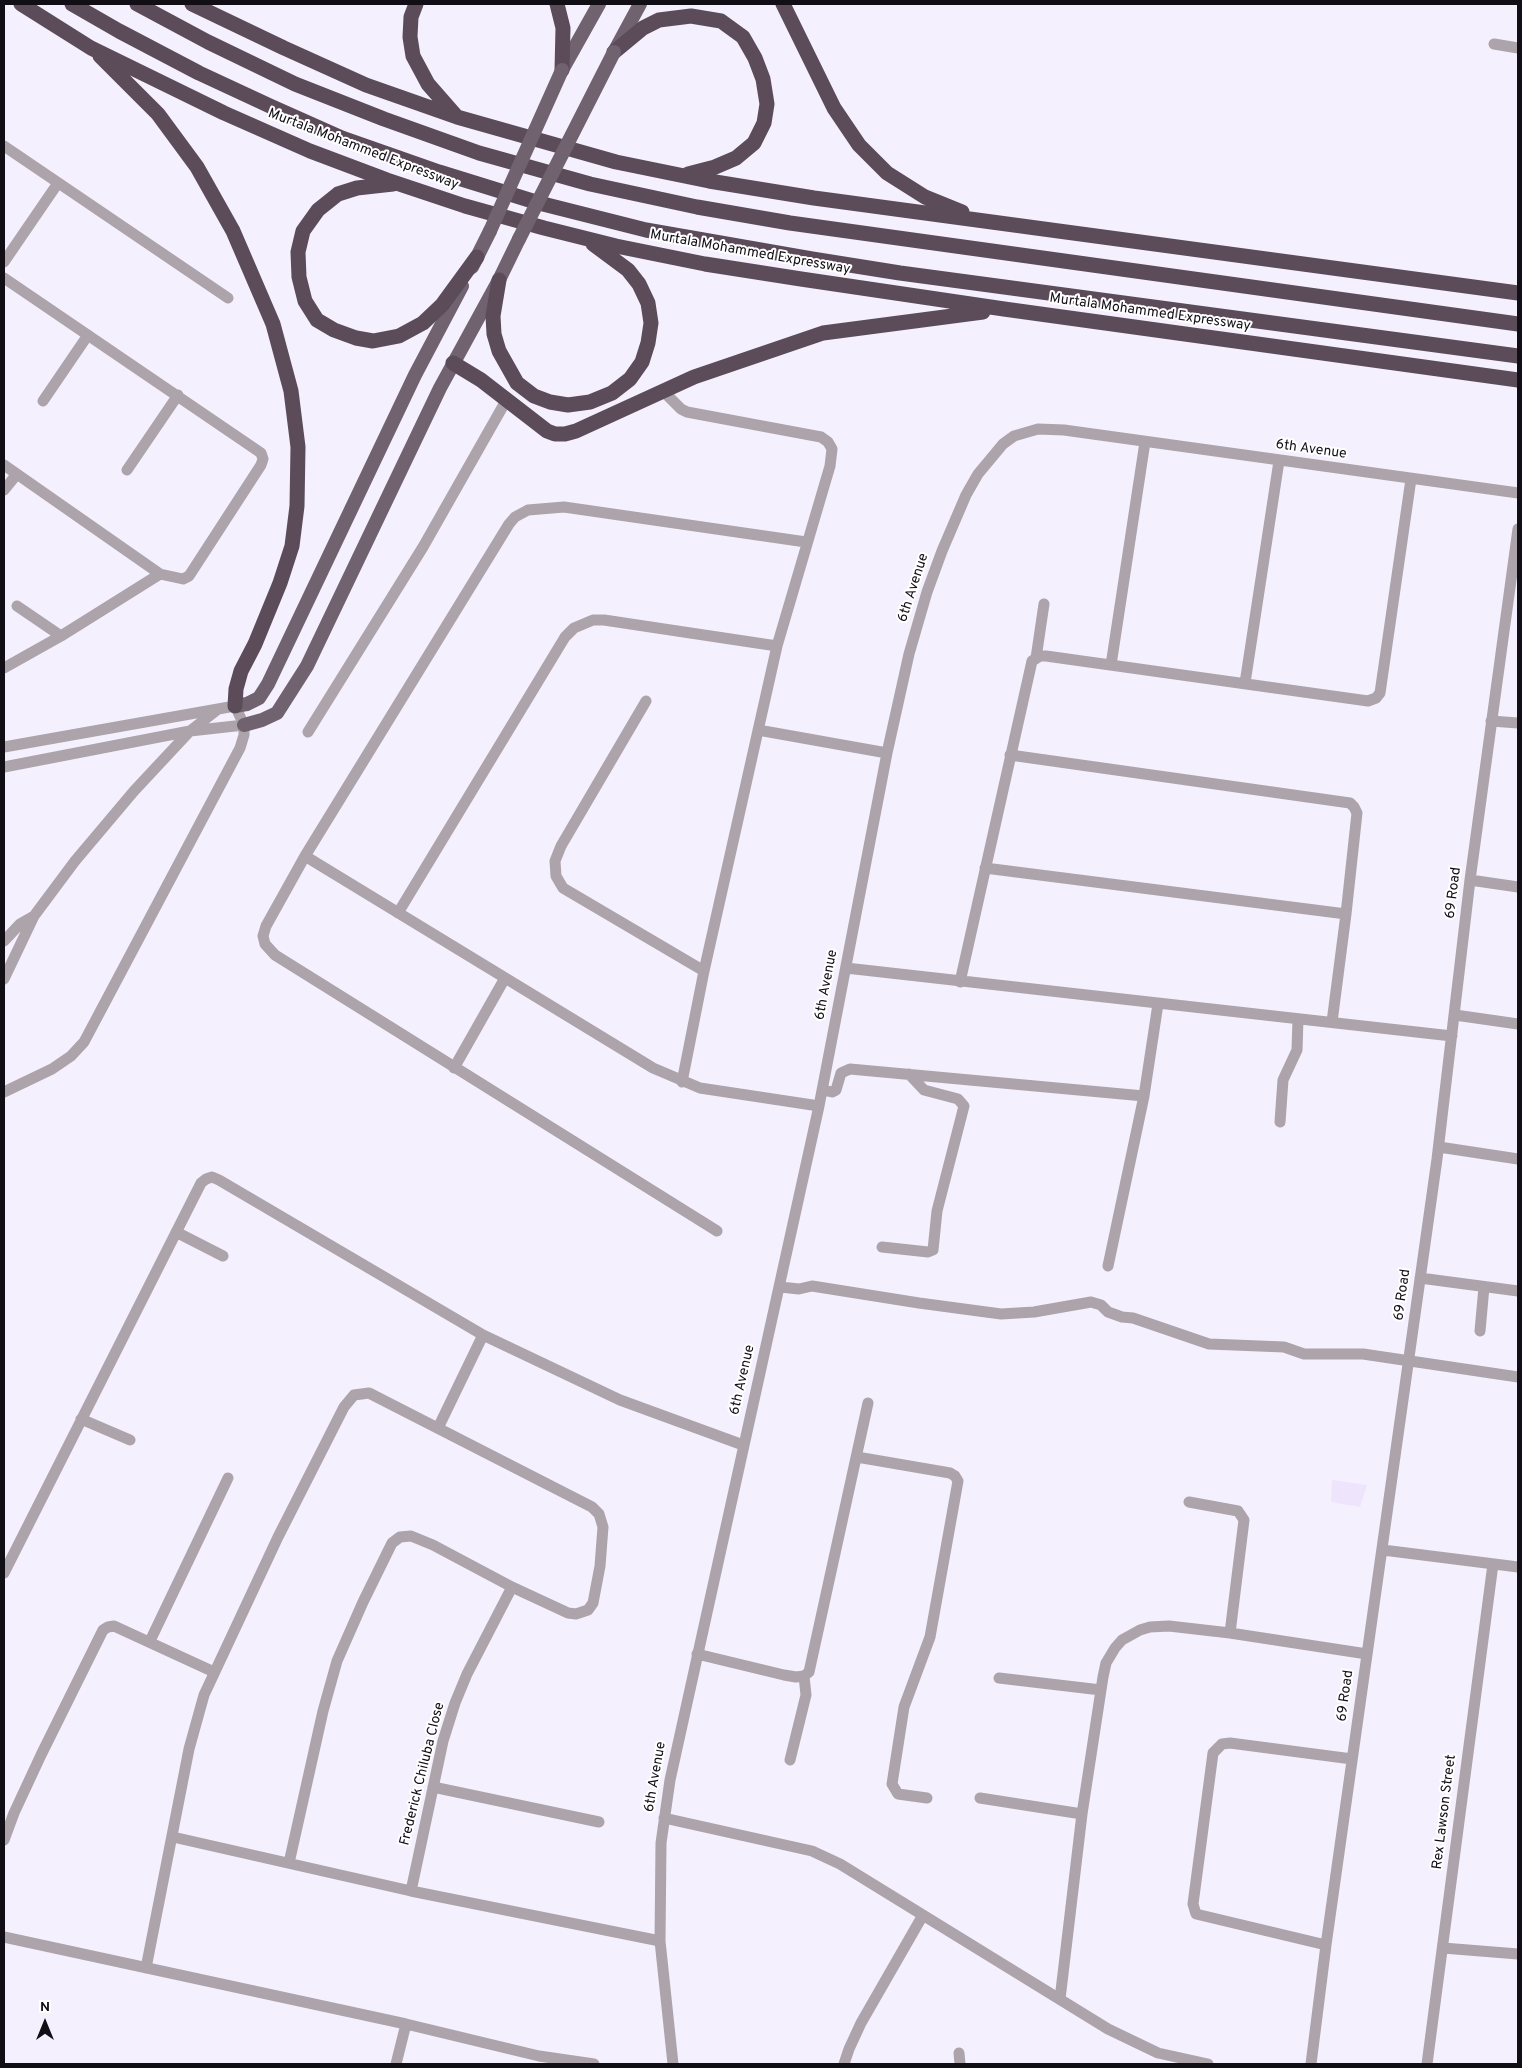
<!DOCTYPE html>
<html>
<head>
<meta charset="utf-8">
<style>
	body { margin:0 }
	#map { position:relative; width:1522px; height:2068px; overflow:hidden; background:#f5f0fe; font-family:Overpass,sans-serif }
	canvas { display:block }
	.frame { position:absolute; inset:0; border:5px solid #110e16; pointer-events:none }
	.north { position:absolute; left:20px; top:1998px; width:50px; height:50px; -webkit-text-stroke:4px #fff; paint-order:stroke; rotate:0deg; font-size:14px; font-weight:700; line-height:20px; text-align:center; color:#110e16 }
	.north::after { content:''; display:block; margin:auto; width:18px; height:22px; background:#110e16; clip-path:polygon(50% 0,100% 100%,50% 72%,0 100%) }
</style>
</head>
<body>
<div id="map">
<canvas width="1522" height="2068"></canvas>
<div class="frame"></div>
<div class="north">N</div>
</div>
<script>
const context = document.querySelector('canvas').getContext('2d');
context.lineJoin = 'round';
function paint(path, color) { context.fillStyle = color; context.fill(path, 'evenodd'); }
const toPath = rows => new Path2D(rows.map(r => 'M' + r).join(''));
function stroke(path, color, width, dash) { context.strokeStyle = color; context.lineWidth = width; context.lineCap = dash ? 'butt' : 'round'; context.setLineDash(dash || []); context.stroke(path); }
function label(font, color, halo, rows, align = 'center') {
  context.font = font + ' Overpass,sans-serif'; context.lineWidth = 4; context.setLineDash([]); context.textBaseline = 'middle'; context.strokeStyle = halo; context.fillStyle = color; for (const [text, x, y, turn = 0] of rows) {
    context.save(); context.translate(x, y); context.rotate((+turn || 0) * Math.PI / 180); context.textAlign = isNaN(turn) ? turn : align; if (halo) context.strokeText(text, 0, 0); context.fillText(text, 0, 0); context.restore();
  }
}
paint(toPath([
	[1332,1480,1367,1485,1360,1507,1331,1502]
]), '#eee4fc');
stroke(toPath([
	[1494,44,1518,48],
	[4,146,228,298],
	[4,262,58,183],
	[4,278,261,453,263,459,261,465,189,576,183,579,160,574,4,465],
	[663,391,681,409,687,412,821,437,828,442,832,449,830,466,777,646,704,971,682,1082],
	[43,401,88,335],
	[127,470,178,395],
	[4,490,17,474],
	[17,606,61,636],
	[1036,658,1044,604],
	[1111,665,1145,442],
	[4,668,61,636,160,574],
	[1245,683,1279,461],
	[646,701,561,846,555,861,556,876,563,888,704,971],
	[1491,721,1518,723],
	[758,730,887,753],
	[308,732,423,547,507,399],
	[4,747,235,706,244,725,244,735,240,748,84,1042,71,1056,52,1069,4,1092],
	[1010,755,1350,803,1354,807,1357,813,1346,914,1332,1022],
	[4,767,190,731,244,725],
	[305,856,653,1068,700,1088,819,1106],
	[985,868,1346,914],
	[1470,880,1518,887],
	[398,913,565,637,574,628,593,620,604,620,777,646],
	[4,941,20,924,34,916],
	[846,968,1452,1036],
	[4,979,34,916,75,861,134,791,190,731,217,710],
	[960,982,1032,661,1040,656,1046,656,1368,701,1376,698,1380,693,1411,479],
	[1455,1015,1518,1024],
	[454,1068,505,978],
	[823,1090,832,1092,836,1090,841,1073,850,1069,1144,1096],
	[1280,1122,1283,1080,1297,1050,1298,1019],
	[1439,1147,1518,1159],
	[717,1231,275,955,265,944,263,936,266,926,305,856,509,524,515,517,528,510,564,507,806,542],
	[176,1232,223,1256],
	[882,1247,928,1252,933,1250,937,1211,964,1106,958,1099,924,1090,909,1074],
	[1108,1266,1144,1096,1158,1004],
	[1420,1278,1518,1291],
	[780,1287,799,1289,812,1286,919,1303,1001,1314,1034,1312,1091,1302,1101,1305,1108,1312,1122,1317,1133,1318,1209,1344,1284,1347,1304,1354,1363,1354,1518,1377],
	[1480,1331,1484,1287],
	[81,1419,130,1440],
	[438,1428,483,1335],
	[857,1457,950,1473,955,1476,958,1481,930,1637,904,1707,892,1784,898,1794,927,1798],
	[1189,1502,1238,1511,1244,1520,1230,1633],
	[1383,1550,1518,1567],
	[4,1573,201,1183,206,1179,212,1177,219,1180,483,1335,620,1400,743,1445],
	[150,1641,228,1478],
	[697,1654,784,1675,796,1677,804,1676,809,1672,868,1403],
	[999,1678,1101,1690],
	[790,1760,806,1695,804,1676],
	[433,1787,599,1822],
	[980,1798,1082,1814],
	[664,1818,812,1851,840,1864,1108,2029,1158,2053,1208,2064],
	[173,1837,411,1891,660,1941],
	[4,1840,14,1813,41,1755,103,1630,108,1627,114,1626,214,1672],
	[411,1891,443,1741,455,1703,467,1674,512,1587],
	[4,1937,406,2024,539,2056,594,2064],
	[1326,1945,1196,1914,1193,1904,1213,1753,1222,1744,1230,1743,1352,1759],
	[1443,1948,1518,1954],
	[146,1968,189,1749,204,1695,278,1537,344,1407,354,1395,369,1393,592,1507,599,1514,603,1527,600,1566,593,1603,588,1610,576,1614,568,1613,512,1587,433,1545,411,1536,400,1537,392,1543,363,1602,337,1661,323,1711,289,1863],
	[1060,1999,1082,1814,1103,1677,1106,1663,1115,1648,1122,1640,1140,1630,1150,1627,1169,1626,1230,1633,1367,1654],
	[959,2053,960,2064],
	[396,2064,406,2024],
	[673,2064,660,1941,661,1843,670,1780,819,1106,887,753,909,654,927,592,942,551,966,495,978,474,1003,444,1014,436,1038,429,1064,430,1518,493],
	[844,2064,849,2049,861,2023,923,1915],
	[1311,2064,1326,1945,1437,1159,1470,880,1518,529],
	[1427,2064,1493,1564]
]), '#aca3ab', 11);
stroke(toPath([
	[614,52,640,4],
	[562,70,599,4],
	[472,267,490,231],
	[235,706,247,704,259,698,268,684,415,375,462,286],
	[244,725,262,720,277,713,307,666,440,388,499,280,519,239]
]), '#716270', 14);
stroke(toPath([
	[21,4,91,48,224,113,310,151,387,180,465,206,544,228,616,246,705,264,801,279,1004,309,1518,380],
	[72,4,119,31,199,73,270,106,342,138,439,172,539,203,646,230,812,259,900,273,1518,356],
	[137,4,208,42,295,84,384,119,479,153,590,184,697,207,790,223,1518,324],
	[192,4,284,48,366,85,457,117,616,162,709,181,814,198,1518,293],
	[416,4,411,17,410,37,413,56,428,84,456,116],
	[557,4,563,28,562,70],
	[783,4,834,108,859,145,887,173,925,197,962,212],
	[614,52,643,28,659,20,691,16,721,21,743,37,755,58,763,79,767,104,764,123,754,143,736,158,715,167,688,174],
	[100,56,158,114,197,167,233,231,273,324,291,391,298,447,297,506,292,546,280,583,255,644,241,671,236,689,235,706],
	[393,184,357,188,338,194,318,210,303,231,298,252,299,277,305,301,317,320,334,330,356,338,373,341,399,336,423,323,442,305,477,257],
	[499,280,493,316,494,334,499,351,517,383,534,396,550,402,568,405,590,402,612,393,630,379,642,362,648,343,651,323,648,303,639,284,628,270,593,244],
	[453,363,481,380,547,431,555,434,565,434,576,431,694,377,823,333,983,312]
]), '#5c4c5a', 15);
stroke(toPath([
	[490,231,562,70],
	[519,239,614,52]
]), '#716270', 14);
label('14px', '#110e16', '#fff', [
	["Murtala Mohammed Expressway",363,150,21],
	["Murtala Mohammed Expressway",750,253,10],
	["Murtala Mohammed Expressway",1150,313,8],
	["6th Avenue",1311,450,8],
	["6th Avenue",914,588,-72],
	["69 Road",1454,893,-83],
	["6th Avenue",827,985,-79],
	["69 Road",1403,1295,-82],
	["6th Avenue",743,1380,-77],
	["69 Road",1346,1696,-82],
	["Frederick Chiluba Close",423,1774,-76],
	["6th Avenue",656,1777,-80],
	["Rex Lawson Street",1445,1812,-83]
]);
</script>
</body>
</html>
